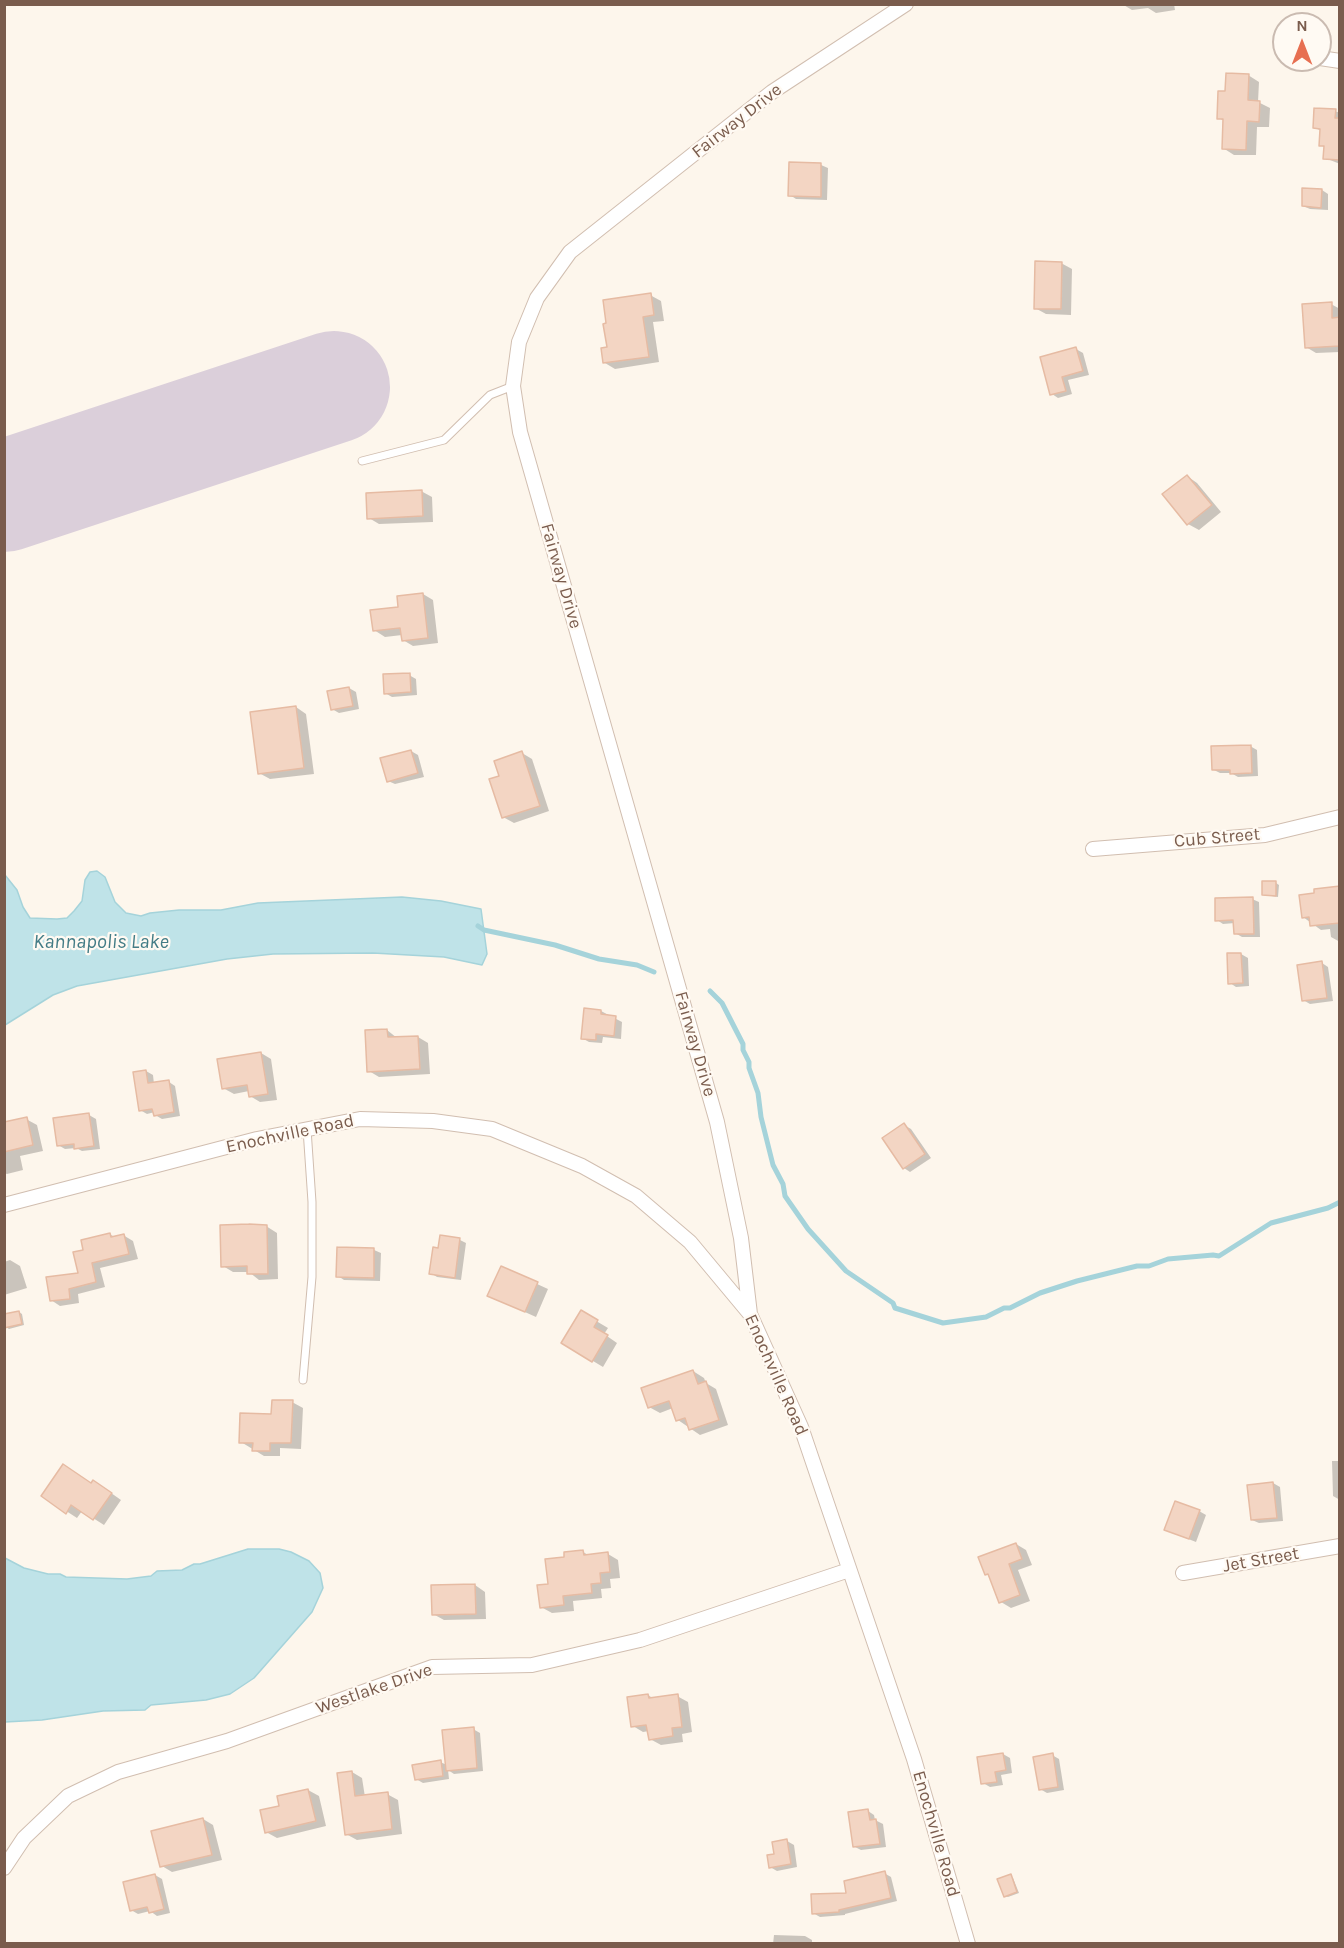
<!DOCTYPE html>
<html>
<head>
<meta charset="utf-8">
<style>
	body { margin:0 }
	#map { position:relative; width:1344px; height:1948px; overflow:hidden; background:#fdf6ec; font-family:Karla,sans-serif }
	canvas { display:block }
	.frame { position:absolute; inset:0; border:6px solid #7a5c4d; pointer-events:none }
	.north { position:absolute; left:1272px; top:12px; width:60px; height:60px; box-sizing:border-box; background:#fffaf3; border:2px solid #cabbb1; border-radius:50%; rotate:0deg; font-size:16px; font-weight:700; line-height:24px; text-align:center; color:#7a5c4d }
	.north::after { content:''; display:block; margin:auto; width:21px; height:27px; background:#e76f51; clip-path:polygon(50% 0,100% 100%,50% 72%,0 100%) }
</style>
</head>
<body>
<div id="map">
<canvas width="1344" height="1948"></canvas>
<div class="frame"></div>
<div class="north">N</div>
</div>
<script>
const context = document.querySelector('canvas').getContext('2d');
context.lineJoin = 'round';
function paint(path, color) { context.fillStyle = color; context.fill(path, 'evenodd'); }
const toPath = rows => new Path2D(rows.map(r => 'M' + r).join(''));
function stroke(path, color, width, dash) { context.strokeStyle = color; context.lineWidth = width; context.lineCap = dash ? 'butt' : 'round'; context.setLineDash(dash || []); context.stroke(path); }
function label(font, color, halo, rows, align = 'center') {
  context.font = font + ' Karla,sans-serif'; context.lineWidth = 4.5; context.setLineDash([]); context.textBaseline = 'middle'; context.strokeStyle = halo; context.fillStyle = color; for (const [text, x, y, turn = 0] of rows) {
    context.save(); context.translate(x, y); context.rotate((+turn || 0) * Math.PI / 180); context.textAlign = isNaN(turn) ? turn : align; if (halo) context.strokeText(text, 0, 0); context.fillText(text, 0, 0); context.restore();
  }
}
const water = toPath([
	[97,871,105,877,115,902,126,913,141,916,150,913,179,910,221,910,258,903,402,897,441,901,481,909,487,954,482,965,444,957,373,953,273,954,227,959,77,986,53,995,5,1025,5,875,17,890,23,907,30,918,57,919,67,918,74,911,82,901,85,880,90,872,97,871],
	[248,1549,279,1549,291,1552,309,1561,320,1573,323,1588,312,1612,254,1678,230,1694,206,1700,151,1705,145,1710,103,1711,42,1720,5,1722,5,1558,24,1568,48,1574,60,1574,66,1577,127,1579,151,1576,157,1571,182,1570,194,1564,200,1564,248,1549]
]);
paint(water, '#bfe3e8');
stroke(water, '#a5d3da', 1.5);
paint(toPath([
	[1122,4,1174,4,1175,10,1156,13,1148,8,1132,10],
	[1248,75,1259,82,1258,102,1270,108,1269,127,1257,127,1256,155,1234,155,1223,148,1224,121,1219,118,1226,93],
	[1335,111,1340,113,1340,164,1325,158,1325,148,1321,145,1322,131,1315,128],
	[821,165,828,168,827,200,796,199,790,195],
	[1322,190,1328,194,1328,210,1310,209,1303,206],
	[1061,263,1072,269,1071,315,1046,314,1035,308],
	[650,295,661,301,664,321,653,322,659,362,615,369,605,363,608,348],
	[1331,304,1340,309,1340,352,1316,353,1306,347],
	[1076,349,1083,353,1089,375,1068,380,1072,394,1058,398,1052,394],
	[1187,476,1197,483,1221,512,1199,530,1188,524],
	[421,491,432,497,433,522,379,524,369,518],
	[423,594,433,600,438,643,413,646,403,640,402,635,385,637,374,630,400,608],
	[409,675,416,679,417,695,392,697,385,693],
	[349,688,356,692,359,709,339,713,332,709],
	[296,707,306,714,314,774,270,779,259,773],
	[1250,746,1257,750,1258,776,1238,777,1231,773,1220,773,1214,770],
	[411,751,418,755,424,777,395,784,388,781],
	[522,753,532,759,549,811,514,823,503,817,501,777],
	[1276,883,1279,885,1278,897,1264,895],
	[1340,887,1340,942,1331,937,1330,929,1321,930,1303,917],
	[1252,899,1259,902,1260,937,1242,937,1235,933,1235,923,1223,924,1217,920],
	[1241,954,1248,958,1249,986,1236,987,1230,983],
	[1322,963,1328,967,1333,1001,1310,1004,1303,1000],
	[601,1011,622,1022,621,1039,603,1037,602,1043,589,1042,582,1038],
	[387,1030,397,1038,418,1037,428,1043,430,1074,379,1077,369,1071],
	[261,1053,271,1059,277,1100,260,1102,250,1096,249,1091,234,1094,223,1088],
	[146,1071,153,1075,154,1084,169,1082,175,1086,180,1116,162,1119,155,1115,155,1112,147,1114,140,1110],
	[89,1115,96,1119,100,1149,82,1151,76,1148,65,1149,58,1145],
	[26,1119,37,1125,43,1151,20,1156,23,1170,7,1174,4,1173,4,1124],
	[904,1125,911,1129,931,1158,910,1172,904,1168],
	[266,1226,277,1233,278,1279,259,1280,249,1272,233,1272,223,1266],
	[109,1234,115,1237,123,1235,133,1241,138,1259,100,1268,105,1287,78,1294,79,1303,60,1306,51,1300,80,1274,85,1251],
	[460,1240,466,1243,461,1280,437,1277,431,1273,439,1250],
	[339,1249,374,1250,381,1253,380,1281,344,1280,338,1276],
	[10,1260,20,1266,27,1288,4,1295,4,1262],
	[502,1268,548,1289,536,1317,489,1296],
	[19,1312,22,1314,24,1325,9,1329,6,1327],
	[581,1312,608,1328,604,1334,617,1343,603,1367,563,1343],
	[693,1371,704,1378,706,1383,716,1389,728,1425,700,1435,678,1420,673,1408,660,1413,649,1407],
	[292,1402,303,1408,301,1449,280,1448,280,1456,264,1456,241,1442],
	[1332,1461,1340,1461,1340,1500,1333,1496],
	[1273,1483,1280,1487,1283,1521,1259,1523,1252,1520],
	[92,1484,104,1488,121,1500,104,1525,82,1511,77,1518,43,1496],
	[1199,1511,1206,1515,1196,1542,1173,1533],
	[1016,1544,1026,1550,1032,1565,1018,1570,1030,1601,1011,1608,1001,1602,991,1577,986,1574],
	[583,1552,590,1556,608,1554,618,1560,620,1578,610,1579,611,1588,601,1589,602,1598,573,1601,574,1611,552,1613,541,1607,549,1586,566,1558],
	[475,1585,485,1592,486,1619,444,1620,433,1614],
	[648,1695,654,1699,677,1696,688,1702,692,1732,682,1734,683,1742,661,1745,650,1739,649,1731,643,1732,633,1726],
	[473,1729,480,1733,483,1771,454,1774,448,1770,449,1779,423,1783,416,1779,440,1762,447,1765],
	[1003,1754,1010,1758,1012,1773,1001,1775,1003,1785,990,1787,983,1783],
	[1052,1755,1059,1759,1064,1790,1047,1793,1040,1789],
	[352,1772,362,1778,365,1797,387,1794,398,1800,402,1834,357,1840,346,1834],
	[308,1790,319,1796,326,1826,277,1838,266,1832],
	[868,1811,874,1815,875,1820,883,1824,886,1847,861,1850,855,1847],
	[203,1819,213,1825,222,1860,172,1872,162,1866],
	[787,1841,794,1845,797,1867,777,1871,770,1867,775,1855],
	[884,1873,891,1877,897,1901,845,1914,845,1915,820,1917,813,1913],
	[155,1875,162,1879,170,1913,157,1916,150,1911,138,1914,131,1910],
	[1011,1876,1013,1878,1019,1893,1008,1897,1005,1896],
	[774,1935,805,1936,812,1940,812,1944,773,1944]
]), '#0003');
stroke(toPath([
	[478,926,484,930,555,945,599,959,637,965,654,972],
	[710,991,722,1003,743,1044,743,1050,749,1062,749,1068,758,1093,761,1117,773,1165,783,1184,785,1196,808,1229,846,1271,893,1303,895,1308,943,1323,986,1317,1004,1308,1010,1308,1040,1293,1077,1281,1137,1266,1149,1266,1168,1259,1213,1255,1219,1256,1271,1223,1328,1208,1340,1202]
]), '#a5d3da', 5);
stroke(toPath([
	[4,496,334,387]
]), '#dbcfda', 112);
const building = toPath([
	[1226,73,1249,74,1248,100,1260,101,1259,122,1247,121,1246,150,1222,149,1223,119,1217,119,1218,91,1225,91,1226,73],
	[1314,108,1336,109,1335,118,1340,118,1340,160,1323,159,1324,146,1319,146,1320,129,1313,128,1314,108],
	[789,162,821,163,821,197,788,196,789,162],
	[1302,188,1322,189,1321,208,1302,206,1302,188],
	[1035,261,1062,262,1061,309,1034,309,1035,261],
	[651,293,654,315,643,317,649,357,603,363,601,348,607,347,603,324,606,323,603,300,651,293],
	[1332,302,1332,318,1340,317,1340,346,1305,348,1302,304,1332,302],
	[1076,347,1083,371,1062,377,1066,391,1050,395,1040,357,1076,347],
	[1187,475,1212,505,1187,525,1162,494,1187,475],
	[422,490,423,516,367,519,366,493,422,490],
	[423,593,428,638,402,641,400,628,373,631,370,610,398,607,397,596,423,593],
	[410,673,411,692,384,694,383,674,410,673],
	[349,687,353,706,331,710,327,691,349,687],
	[296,706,304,768,258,774,250,712,296,706],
	[1251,745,1252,773,1230,774,1230,770,1212,770,1211,746,1251,745],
	[411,750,418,773,387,782,380,758,411,750],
	[522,751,540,806,502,818,489,779,499,776,494,761,522,751],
	[1262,881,1276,881,1276,896,1262,895,1262,881],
	[1340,886,1340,923,1310,926,1309,917,1302,918,1299,895,1314,893,1314,889,1340,886],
	[1253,897,1254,934,1234,934,1233,920,1215,921,1215,898,1253,897],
	[1227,953,1241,953,1243,983,1228,984,1227,953],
	[1322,961,1327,998,1302,1001,1297,965,1322,961],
	[584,1008,601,1010,601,1014,616,1016,614,1036,596,1034,596,1040,581,1039,584,1008],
	[387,1029,388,1037,418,1036,420,1069,367,1072,365,1030,387,1029],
	[261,1052,268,1094,249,1097,247,1085,222,1089,217,1059,261,1052],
	[146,1070,148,1083,169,1080,174,1112,154,1116,152,1109,139,1111,133,1072,146,1070],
	[89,1113,94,1146,74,1149,74,1144,57,1146,53,1118,89,1113],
	[27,1117,33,1145,4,1152,4,1122,27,1117],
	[904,1123,925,1154,903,1169,882,1138,904,1123],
	[249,1224,267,1225,268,1274,247,1274,247,1266,221,1267,220,1225,249,1224],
	[110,1233,111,1237,124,1234,129,1254,92,1263,96,1282,69,1289,70,1299,50,1301,46,1277,78,1273,73,1252,83,1250,81,1240,110,1233],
	[440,1235,460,1238,455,1278,429,1274,433,1247,438,1248,440,1235],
	[337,1247,374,1248,374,1278,336,1277,337,1247],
	[501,1266,538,1282,525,1312,487,1296,501,1266],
	[581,1310,598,1320,594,1327,608,1335,592,1362,561,1343,581,1310],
	[19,1311,22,1324,4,1328,4,1314,19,1311],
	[693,1370,698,1384,706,1381,719,1420,689,1430,685,1418,676,1421,669,1401,648,1408,641,1388,693,1370],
	[272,1400,293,1400,291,1443,270,1443,270,1451,252,1451,253,1443,239,1443,240,1413,271,1414,272,1400],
	[63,1464,91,1483,93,1480,112,1493,93,1520,71,1505,66,1514,41,1496,63,1464],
	[1273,1482,1277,1518,1251,1520,1247,1485,1273,1482],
	[1175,1501,1200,1510,1189,1539,1164,1530,1175,1501],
	[1016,1543,1022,1559,1009,1564,1020,1595,999,1603,988,1574,985,1575,978,1557,1016,1543],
	[583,1550,584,1555,608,1552,610,1572,600,1573,601,1583,591,1584,592,1593,563,1596,564,1605,540,1608,537,1585,548,1584,545,1559,564,1557,564,1552,583,1550],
	[475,1584,476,1614,432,1615,431,1585,475,1584],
	[648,1694,649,1698,678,1694,682,1727,672,1728,673,1736,649,1740,646,1725,631,1727,627,1697,648,1694],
	[474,1727,477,1768,446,1771,442,1730,474,1727],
	[1003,1753,1006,1770,995,1772,997,1782,981,1784,977,1757,1003,1753],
	[1053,1753,1058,1787,1039,1790,1033,1757,1053,1753],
	[441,1760,443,1776,415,1780,412,1765,441,1760],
	[352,1771,355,1796,388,1792,392,1829,345,1835,337,1773,352,1771],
	[308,1789,316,1821,265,1833,260,1810,279,1806,277,1796,308,1789],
	[868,1809,870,1820,876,1819,880,1844,853,1847,848,1812,868,1809],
	[203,1818,212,1855,160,1867,151,1831,203,1818],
	[787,1839,791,1864,769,1868,767,1855,774,1854,772,1842,787,1839],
	[885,1871,891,1898,839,1910,839,1912,812,1914,811,1894,846,1893,844,1881,885,1871],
	[155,1874,164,1909,149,1913,147,1907,130,1911,123,1882,155,1874],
	[1011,1874,1017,1892,1004,1897,997,1879,1011,1874]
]);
paint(building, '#f3d5c3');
stroke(building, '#e6bba3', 1.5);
const service = toPath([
	[362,461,444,440,490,395,513,386],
	[303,1380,312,1277,312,1202,307,1129]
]);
const minor = toPath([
	[1320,58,1340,61],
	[1093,849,1265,835,1340,817],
	[4,1205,257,1139,360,1119,433,1121,492,1129,582,1166,636,1196,690,1242,750,1314,801,1427,914,1759,968,1944],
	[750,1314,741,1238,717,1122,520,432,513,386,519,342,537,298,570,252,772,92,906,4],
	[1183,1573,1340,1546],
	[4,1868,24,1838,68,1796,118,1772,227,1741,432,1667,532,1665,640,1640,849,1570]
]);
stroke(service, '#d1beb0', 9);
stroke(minor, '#d1beb0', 16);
stroke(service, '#fff', 7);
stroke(minor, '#fff', 14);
label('18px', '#7a5c4d', '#fffaf3', [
	["Fairway Drive",737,121,-38],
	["Fairway Drive",561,576,74],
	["Cub Street",1217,838,-5],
	["Fairway Drive",695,1044,74],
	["Enochville Road",290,1134,-12],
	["Enochville Road",776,1375,66],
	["Jet Street",1261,1560,-10],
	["Westlake Drive",374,1689,-19],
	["Enochville Road",936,1834,74]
]);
label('italic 20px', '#437c86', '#fffaf3', [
	["Kannapolis Lake",101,942]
]);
</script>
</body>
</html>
